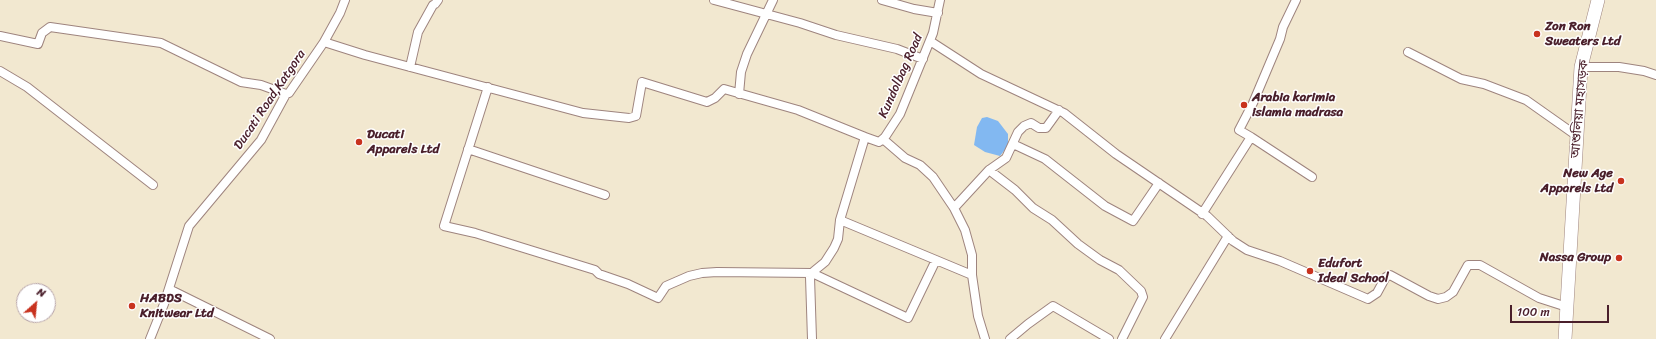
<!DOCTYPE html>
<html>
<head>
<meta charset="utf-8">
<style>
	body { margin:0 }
	#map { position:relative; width:1656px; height:339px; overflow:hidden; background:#f2e8d0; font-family:Sriracha,sans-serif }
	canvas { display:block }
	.north { position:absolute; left:16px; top:283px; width:40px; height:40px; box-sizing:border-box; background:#fff; border:1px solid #b7a5aa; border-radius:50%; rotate:27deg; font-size:11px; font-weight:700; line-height:16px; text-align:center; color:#4a1f2b }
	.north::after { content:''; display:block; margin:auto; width:14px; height:18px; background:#c8321e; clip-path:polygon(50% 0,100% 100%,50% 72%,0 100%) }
	.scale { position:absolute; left:1510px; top:305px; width:99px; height:18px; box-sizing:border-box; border:2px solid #4a1f2b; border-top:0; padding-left:5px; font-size:12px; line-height:14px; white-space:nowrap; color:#4a1f2b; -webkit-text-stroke:3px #fff; paint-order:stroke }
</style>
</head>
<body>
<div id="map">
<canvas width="1656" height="339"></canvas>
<div class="north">N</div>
<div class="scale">100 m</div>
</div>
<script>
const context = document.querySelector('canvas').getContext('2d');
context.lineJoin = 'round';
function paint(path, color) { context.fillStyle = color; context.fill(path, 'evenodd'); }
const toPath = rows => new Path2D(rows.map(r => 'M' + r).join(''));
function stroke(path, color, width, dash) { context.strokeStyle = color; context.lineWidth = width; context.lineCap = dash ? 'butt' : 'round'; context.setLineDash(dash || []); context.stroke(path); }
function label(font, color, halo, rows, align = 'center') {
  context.font = font + ' Sriracha,"Noto Sans Bengali",sans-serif'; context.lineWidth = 3; context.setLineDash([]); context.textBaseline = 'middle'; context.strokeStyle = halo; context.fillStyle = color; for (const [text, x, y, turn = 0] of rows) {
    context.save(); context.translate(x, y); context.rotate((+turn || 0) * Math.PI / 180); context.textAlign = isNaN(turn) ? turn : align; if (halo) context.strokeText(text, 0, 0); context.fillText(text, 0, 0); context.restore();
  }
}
paint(toPath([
	[987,117,998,121,1008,134,1008,146,1000,156,985,152,974,145,977,127,982,118]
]), '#82b8f1');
const minor = toPath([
	[714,0,800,23,836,35,897,49,923,59],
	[882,0,914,9,938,13],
	[0,36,38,44,42,33,50,27,161,43,241,82,261,85,286,94],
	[930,41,981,74,1064,113,1116,154,1207,216,1233,241,1247,250,1280,261,1368,299,1377,293,1383,282,1386,277,1390,275,1429,296,1438,299,1446,297,1453,292,1468,265,1480,265,1539,298,1567,307],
	[324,42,340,13,345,0],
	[1408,52,1461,79,1484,84,1526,100,1577,136],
	[410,67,418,32,433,5,435,4,438,0],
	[1581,67,1619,67,1644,71,1656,75],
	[0,71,27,87,153,185],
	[488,87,444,226,475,233,595,270,599,274,628,284,658,298,666,286,689,276,702,273,717,272,812,273,908,318,936,260],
	[739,94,741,72,747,54,773,0],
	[865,137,879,142,885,137,900,114,933,33,940,0],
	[1251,137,1239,130,1253,103,1280,39,1283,27,1296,0],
	[883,139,905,158,920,165,933,177,954,208,965,230,972,255,972,275],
	[1013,144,1045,159,1105,206,1133,221,1159,183],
	[468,149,605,195],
	[989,170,1006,158,1018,132,1024,126,1031,123,1039,128,1046,128,1059,110],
	[954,208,989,170,1015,190,1033,208,1052,220,1078,244,1100,260,1119,270,1141,291,1143,297,1122,339],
	[1202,214,1251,137,1312,177],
	[169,289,270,339],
	[150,339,164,304,189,226,261,140,286,94,289,93,324,42,365,55,583,113,629,118,636,116,642,82,707,102,715,98,724,89,798,110,865,137,840,220,972,275,978,316,985,339],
	[812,339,810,277,814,271,825,262,834,248,838,239,840,220],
	[1010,339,1028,324,1053,306,1109,339],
	[1165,339,1228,236]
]);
const trunk = toPath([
	[1565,339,1581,67,1598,0]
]);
stroke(minor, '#9e847e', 10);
stroke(trunk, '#9e847e', 14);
stroke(minor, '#fff', 8);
stroke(trunk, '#fff', 13);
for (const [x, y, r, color] of [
	[1537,34,4,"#c8321e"],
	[1244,105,4,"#c8321e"],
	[359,142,4,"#c8321e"],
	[1621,181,4,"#c8321e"],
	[1619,258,4,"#c8321e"],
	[1310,271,4,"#c8321e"],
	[132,306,4,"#c8321e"]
]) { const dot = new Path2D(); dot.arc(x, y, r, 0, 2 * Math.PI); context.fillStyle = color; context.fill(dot); stroke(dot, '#fff', 1.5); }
label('bold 13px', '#4a1f2b', '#fff', [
	["Zon Ron",1545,27],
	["Sweaters Ltd",1545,42],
	["Arabia karimia",1252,98],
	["islamia madrasa",1252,113],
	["Ducati",367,135],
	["Apparels Ltd",367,150],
	["New Age",1613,174,"right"],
	["Apparels Ltd",1613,189,"right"],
	["Nassa Group",1611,258,"right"],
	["Edufort",1318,264],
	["Ideal School",1318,279],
	["HABDS",140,299],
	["Knitwear Ltd",140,314]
], 'left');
label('13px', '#4a1f2b', '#fff', [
	["Kundolbag Road",901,76,-66],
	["Ducati Road,Katgora",270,100,-56],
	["আশুলিয়া মহাসড়ক",1580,109,-85]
]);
</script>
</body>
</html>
